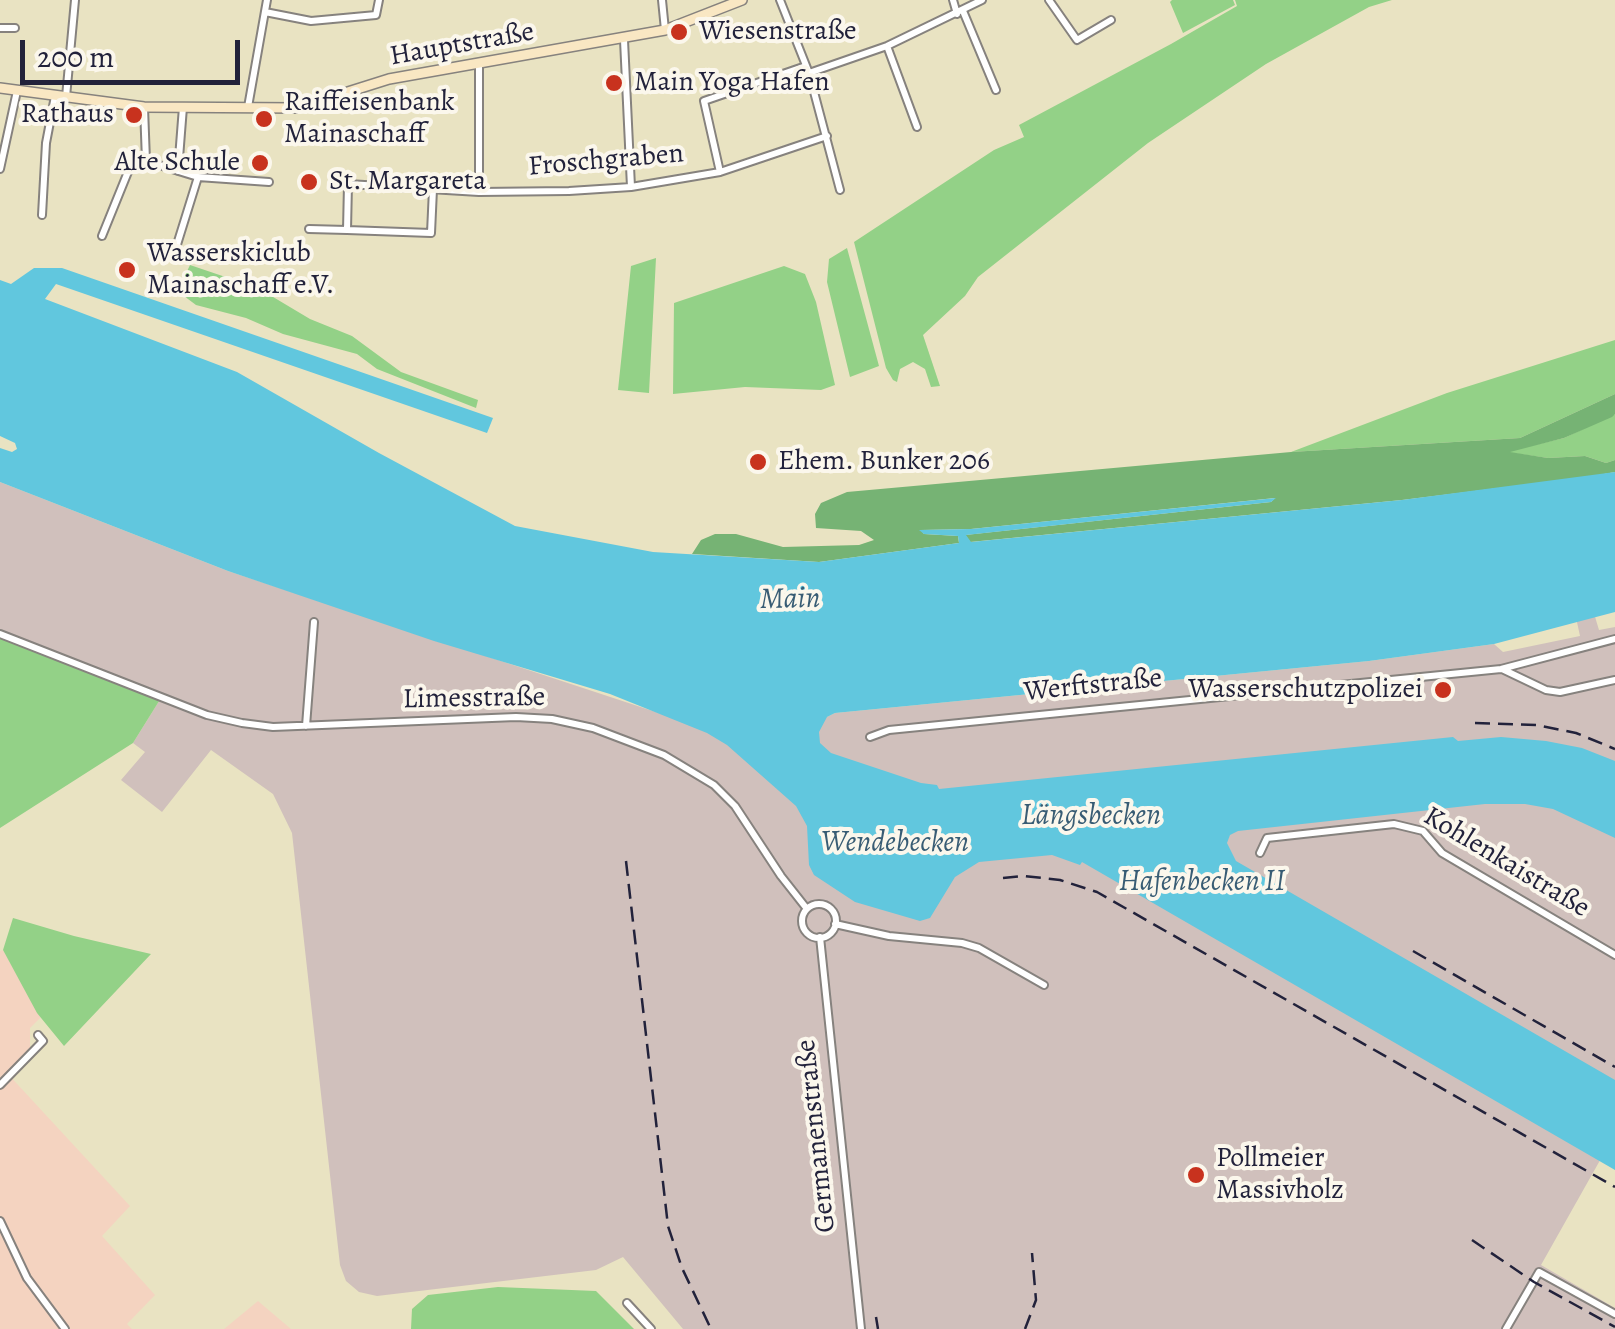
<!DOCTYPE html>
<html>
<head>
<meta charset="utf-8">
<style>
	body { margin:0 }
	#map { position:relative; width:1615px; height:1329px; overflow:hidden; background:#e9e3c2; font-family:Alegreya,serif }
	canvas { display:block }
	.scale { position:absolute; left:20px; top:40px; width:220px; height:45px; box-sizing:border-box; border:5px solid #22223b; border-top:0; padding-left:12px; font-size:30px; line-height:35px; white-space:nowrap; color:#22223b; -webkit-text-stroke:8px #fbf7ec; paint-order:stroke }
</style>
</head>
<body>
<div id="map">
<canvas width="1615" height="1329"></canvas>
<div class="scale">200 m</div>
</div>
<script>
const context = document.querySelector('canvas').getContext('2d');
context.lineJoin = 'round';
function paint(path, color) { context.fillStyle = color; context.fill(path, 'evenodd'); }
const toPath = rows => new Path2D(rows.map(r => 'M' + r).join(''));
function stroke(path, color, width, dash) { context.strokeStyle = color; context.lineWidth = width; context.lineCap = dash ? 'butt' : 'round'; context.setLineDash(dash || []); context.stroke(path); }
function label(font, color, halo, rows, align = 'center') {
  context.font = font + ' Alegreya,serif'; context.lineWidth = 8; context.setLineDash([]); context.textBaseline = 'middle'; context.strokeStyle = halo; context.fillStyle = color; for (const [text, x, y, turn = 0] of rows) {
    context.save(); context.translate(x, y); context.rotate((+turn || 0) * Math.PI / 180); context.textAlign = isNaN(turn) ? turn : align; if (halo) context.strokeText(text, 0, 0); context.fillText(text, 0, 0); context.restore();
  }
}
paint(toPath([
	[3,950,41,1017,30,1028,30,1050,7,1073,130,1206,102,1236,155,1295,127,1324,132,1329,0,1329,0,951],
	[258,1301,291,1329,224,1329]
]), '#f4d3c0');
paint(toPath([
	[0,482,228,571,671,717,827,717,835,713,1369,661,1494,644,1503,652,1580,636,1575,613,1593,610,1599,630,1615,627,1615,1140,1612,1139,1541,1265,1615,1308,1615,1329,683,1329,623,1257,596,1270,377,1296,359,1292,346,1281,340,1265,292,833,273,794,211,750,162,812,121,780,145,752,133,743,161,698,0,634]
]), '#d0c0bc');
paint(toPath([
	[1172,0,1233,0,1235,5,1183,33,1170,2],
	[1235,0,1392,0,1369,7,1266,64,1148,143,978,277,965,296,923,335,940,386,931,387,925,369,913,362,900,369,897,382,893,380,886,368,854,242,994,150,1024,137,1019,125,1171,44,1237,6],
	[847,248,879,366,850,377,827,282,829,259],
	[656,258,649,393,618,390,631,266],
	[190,265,258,288,310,319,352,336,401,372,478,400,476,408,377,369,357,354,283,334,246,318,196,305,176,290,175,285,182,282],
	[784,266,805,274,816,302,835,385,821,390,745,387,673,394,674,303],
	[1615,340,1615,394,1520,438,1291,452,1447,393],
	[1615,414,1615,460,1606,463,1585,456,1548,458,1505,452,1564,438],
	[0,634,161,698,133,743,0,828],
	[13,918,74,936,151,954,64,1046,37,1013,3,950],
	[498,1287,596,1291,634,1329,411,1329,412,1309,428,1295]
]), '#93d187');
paint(toPath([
	[1615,394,1615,414,1612,417,1564,438,1510,452,1548,458,1585,456,1606,463,1615,460,1615,472,1588,477,1402,500,970,542,965,535,1271,502,1275,498,971,529,921,530,924,534,958,536,959,543,819,562,692,554,701,540,715,534,736,534,783,547,859,545,874,540,861,531,816,528,815,514,821,503,847,492,1291,452,1520,438]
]), '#76b374');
paint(toPath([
	[34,268,62,268,493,418,487,433,56,284,45,299,237,372,379,453,515,526,653,552,819,562,959,543,958,536,924,534,919,530,971,529,1276,498,1271,502,966,535,971,542,1402,500,1615,472,1615,612,1494,644,1369,661,835,713,827,717,819,732,820,743,831,753,921,783,937,785,939,789,1453,737,1458,741,1501,737,1546,741,1582,748,1615,761,1615,838,1553,809,1525,804,1485,804,1238,831,1230,835,1227,843,1236,861,1615,1080,1615,1170,1082,862,1080,865,1052,855,979,862,955,877,930,918,920,921,855,902,814,875,809,865,807,826,796,806,727,745,707,733,610,694,434,641,228,571,0,482,0,448,12,452,17,449,15,443,0,436,0,280,11,284]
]), '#61c7de');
const street = toPath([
	[662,0,665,30],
	[780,0,809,73,840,190],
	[953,0,957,14],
	[1049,0,1077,40,1111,20],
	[963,11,996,90],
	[265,12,311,21,376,15,379,0],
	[0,28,15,28],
	[624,40,631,187],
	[887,46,917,127],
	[809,73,887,46,982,0],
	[66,97,75,0],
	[144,107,146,161,198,177,269,182],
	[248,107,267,0],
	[0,169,17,91],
	[178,171,183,107],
	[720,172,704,101,806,66],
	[479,192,479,63],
	[42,215,46,143,55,96],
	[309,229,347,230,348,184,479,192,569,191,631,187,720,172,827,136],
	[347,230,431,233,433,189],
	[102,236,132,162],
	[175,251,198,177],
	[0,634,207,715,242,723,273,727,516,717,552,719,593,728,664,755,714,785,735,806,781,876,807,909],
	[1502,669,1546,690,1560,692,1615,680],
	[306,726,314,622],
	[870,737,889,730,1501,669,1615,639],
	[1260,853,1267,838,1394,824,1423,831,1442,853,1615,955],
	'802 921a17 17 0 1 1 34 0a17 17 0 1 1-34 0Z',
	[835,924,889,936,962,943,979,948,1044,985],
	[820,937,861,1329],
	[0,1085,43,1041,38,1035],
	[0,1221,27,1278,65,1329],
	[627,1303,651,1329],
	[1506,1329,1539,1272,1615,1314]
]);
const secondary = toPath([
	[0,88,144,107,297,108,389,79,665,30,742,0]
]);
stroke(street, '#86827e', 10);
stroke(secondary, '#86827e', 12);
stroke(street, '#fff', 6);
stroke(secondary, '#f9e7c3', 9);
stroke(toPath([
	[1475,723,1536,725,1576,733,1615,749],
	[626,861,668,1226,682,1268,711,1329],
	[1003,878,1024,876,1060,880,1097,892,1615,1187],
	[1413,951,1615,1067],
	[1472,1240,1534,1282,1615,1327],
	[876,1317,878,1329],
	[1025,1329,1036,1300,1032,1253]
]), '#22223b', 2.5, [15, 8]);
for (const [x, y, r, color] of [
	[679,32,10,"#c8321e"],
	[614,83,10,"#c8321e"],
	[134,115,10,"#c8321e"],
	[264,119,10,"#c8321e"],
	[260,163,10,"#c8321e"],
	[309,182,10,"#c8321e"],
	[127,270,10,"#c8321e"],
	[758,462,10,"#c8321e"],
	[1443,690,10,"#c8321e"],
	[1196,1175,10,"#c8321e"]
]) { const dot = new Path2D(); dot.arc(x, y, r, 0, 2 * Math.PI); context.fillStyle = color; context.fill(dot); stroke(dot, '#fbf7ec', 4); }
label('28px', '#22223b', '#fbf7ec', [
	["Wiesenstraße",699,32],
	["Main Yoga Hafen",634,83],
	["Raiffeisenbank",284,103],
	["Mainaschaff",284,135],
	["Rathaus",114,115,"right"],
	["Alte Schule",240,163,"right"],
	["St. Margareta",329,182],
	["Wasserskiclub",147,254],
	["Mainaschaff e.V.",147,286],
	["Ehem. Bunker 206",778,462],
	["Wasserschutzpolizei",1423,690,"right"],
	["Pollmeier",1216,1159],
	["Massivholz",1216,1191]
], 'left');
label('28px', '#22223b', '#fbf7ec', [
	["Hauptstraße",462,45,-10],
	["Froschgraben",606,161,-5],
	["Werftstraße",1093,686,-6],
	["Limesstraße",474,699,-1],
	["Kohlenkaistraße",1506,863,31],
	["Germanenstraße",817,1136,-96]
]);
label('italic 30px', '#385c74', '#fbf7ec', [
	["Main",790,600,-1],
	["Längsbecken",1091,817],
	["Wendebecken",895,844],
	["Hafenbecken II",1202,883]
]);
</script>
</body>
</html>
